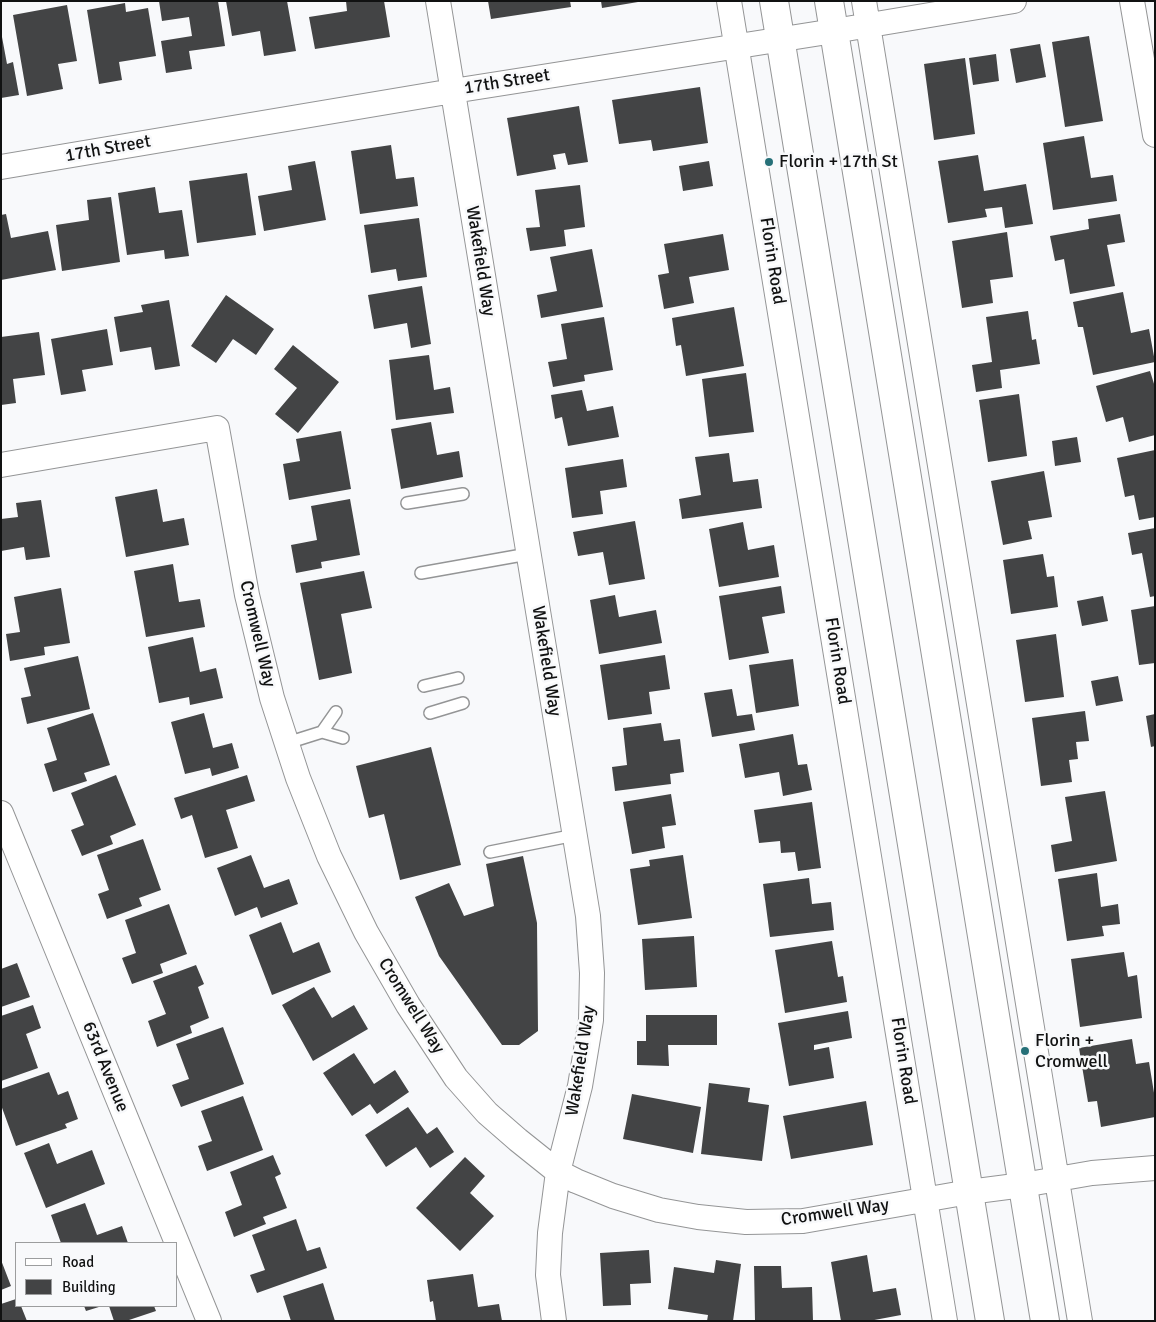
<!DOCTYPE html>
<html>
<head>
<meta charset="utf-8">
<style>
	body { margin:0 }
	#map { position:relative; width:1156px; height:1322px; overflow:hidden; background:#f8f9fb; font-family:Signika,sans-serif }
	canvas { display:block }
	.frame { position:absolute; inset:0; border:2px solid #111212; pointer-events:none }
	.legend { position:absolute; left:15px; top:1242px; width:162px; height:65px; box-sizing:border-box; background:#f8f9fb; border:1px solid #9c9d9e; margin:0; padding:6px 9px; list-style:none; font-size:15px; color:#111212 }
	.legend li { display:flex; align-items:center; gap:10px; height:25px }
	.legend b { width:25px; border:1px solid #9c9d9e }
</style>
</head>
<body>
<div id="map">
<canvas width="1156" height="1322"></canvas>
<div class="frame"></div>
<ul class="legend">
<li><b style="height:6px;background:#fff"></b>Road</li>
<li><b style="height:14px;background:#434445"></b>Building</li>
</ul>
</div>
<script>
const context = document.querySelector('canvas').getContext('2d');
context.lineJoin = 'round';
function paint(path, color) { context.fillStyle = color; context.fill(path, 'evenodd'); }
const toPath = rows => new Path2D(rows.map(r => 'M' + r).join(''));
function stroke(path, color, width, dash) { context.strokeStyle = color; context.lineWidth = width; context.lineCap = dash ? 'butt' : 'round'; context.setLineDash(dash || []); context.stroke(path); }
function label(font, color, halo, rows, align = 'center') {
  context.font = font + ' Signika,sans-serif'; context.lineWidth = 5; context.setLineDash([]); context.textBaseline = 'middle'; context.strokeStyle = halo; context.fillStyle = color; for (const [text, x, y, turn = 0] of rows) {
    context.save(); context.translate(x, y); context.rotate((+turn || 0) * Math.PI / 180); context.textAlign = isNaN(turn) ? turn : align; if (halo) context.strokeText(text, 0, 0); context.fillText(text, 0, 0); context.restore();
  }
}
paint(toPath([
	[159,1,218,1,225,46,189,51,192,69,166,73,161,41,192,36,189,17,162,21],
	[226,1,287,1,296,51,264,56,260,31,232,36],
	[346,1,384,1,390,37,315,49,309,17,347,11],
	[488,1,570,1,571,7,491,19],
	[601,1,638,1,638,2,602,8],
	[125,3,126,12,148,8,156,56,119,62,122,80,99,84,87,10],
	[67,5,77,61,58,64,63,89,27,96,13,15],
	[1089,36,1103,121,1065,127,1052,42],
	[1,37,2,37,7,64,13,62,19,95,1,98],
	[1040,44,1046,77,1016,83,1010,49],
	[996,54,999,81,973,85,969,58],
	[965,58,975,134,934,140,924,64],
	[700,87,708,143,653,151,651,140,619,144,612,100],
	[579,106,588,162,568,165,565,153,553,155,556,169,517,176,507,118],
	[1084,136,1091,178,1113,175,1117,201,1053,210,1043,143],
	[391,145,396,179,414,177,418,206,360,214,351,151],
	[978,155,984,191,1026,184,1033,224,1005,228,1002,207,985,209,987,217,948,223,938,161],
	[315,161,326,220,264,231,258,196,292,190,288,166],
	[709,161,713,186,683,191,679,166],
	[247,173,256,235,197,243,189,181],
	[580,185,585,227,564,230,566,246,530,251,526,228,540,227,535,190],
	[155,187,159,213,182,210,189,256,165,259,164,250,127,255,118,193],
	[111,197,120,262,62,271,56,225,89,220,87,200],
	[6,214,11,238,48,231,56,270,1,280,1,215],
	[1120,214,1125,242,1107,245,1115,286,1070,294,1064,259,1055,261,1050,236,1089,229,1088,219],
	[419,218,427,277,398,281,396,269,371,273,364,225],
	[1007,232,1013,277,990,280,993,303,962,308,952,241],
	[723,234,729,270,689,277,694,303,664,309,658,275,669,273,664,244],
	[592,249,603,307,541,318,537,295,557,291,550,257],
	[422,286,431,344,411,348,407,323,374,329,368,295],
	[1123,292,1131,333,1149,329,1155,362,1093,375,1083,327,1078,327,1073,302],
	[226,295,274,329,256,355,233,339,216,363,191,346],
	[169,300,180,366,155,370,151,347,120,352,114,317,143,312,141,305],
	[734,307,744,366,686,376,681,345,676,346,672,318],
	[1028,311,1032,340,1036,339,1040,364,1000,370,1002,388,976,392,972,365,992,362,986,317],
	[604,317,613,370,584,375,585,381,553,387,548,362,567,359,561,324],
	[107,329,113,365,82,370,86,391,61,395,51,339],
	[39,332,45,375,13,379,16,403,1,405,1,337],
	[293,345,339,382,298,433,275,414,297,388,274,369],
	[429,355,434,390,450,387,454,413,396,420,389,360],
	[1150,371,1155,387,1155,435,1129,442,1123,417,1106,422,1096,386],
	[746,373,754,432,709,437,702,379],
	[582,390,587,411,613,406,619,437,568,446,562,417,555,419,551,395],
	[1019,394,1027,456,988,462,979,400],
	[431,422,437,455,459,451,463,477,401,489,391,429],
	[341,431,351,489,289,500,283,464,300,461,296,439],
	[1077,437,1081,462,1055,466,1052,441],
	[1155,450,1155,517,1139,520,1134,495,1125,497,1117,458],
	[729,453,733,482,758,479,762,508,682,519,679,499,701,495,695,457],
	[623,459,627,487,600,491,603,514,572,518,565,468],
	[1044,471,1052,517,1028,521,1032,539,1003,545,991,481],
	[157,489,163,522,184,518,189,545,126,557,115,497],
	[350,499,360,555,321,562,322,568,296,573,291,545,317,540,311,506],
	[41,500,50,557,26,560,24,547,1,551,1,519,18,517,16,503],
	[635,521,645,579,609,585,603,552,578,556,573,532],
	[743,522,748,550,774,545,779,577,719,587,709,529],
	[1155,528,1155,596,1150,597,1142,553,1132,555,1128,533],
	[1043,554,1047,577,1054,576,1058,607,1011,614,1003,560],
	[173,564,179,602,200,599,205,627,146,637,134,571],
	[364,571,372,608,341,614,352,673,319,680,300,583],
	[781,586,785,613,762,617,769,653,729,660,719,596],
	[61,588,70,643,44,647,45,655,10,661,6,634,20,632,14,597],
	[615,595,619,617,656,610,662,643,599,654,590,600],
	[1103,596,1108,621,1082,626,1077,601],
	[1155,606,1155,663,1139,665,1131,610],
	[1056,634,1064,697,1025,702,1016,640],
	[193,637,200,672,216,668,223,698,190,705,189,697,159,703,148,647],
	[665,655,670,689,649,692,652,714,608,720,600,665],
	[78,656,90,709,27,724,21,698,31,696,24,668],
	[793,659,799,706,756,713,749,665],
	[1118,676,1123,701,1096,706,1091,681],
	[732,689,737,716,752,714,755,730,712,737,704,693],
	[1085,711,1089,741,1076,742,1078,759,1069,760,1072,782,1041,786,1032,718],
	[93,713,110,765,84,773,87,781,53,792,44,764,57,760,47,728],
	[204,713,213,748,232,743,239,768,212,776,210,768,185,774,171,722],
	[1155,714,1155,746,1151,747,1146,716],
	[661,723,664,741,680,739,684,772,670,774,671,784,615,791,612,767,627,765,623,728],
	[793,734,798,765,807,764,812,790,783,796,779,772,745,778,739,744],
	[431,747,461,865,400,880,384,814,369,818,356,766],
	[116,775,136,825,110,836,113,844,82,856,71,830,84,825,71,793],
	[247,775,255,801,226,810,238,848,205,858,192,815,181,819,174,798],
	[1105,791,1117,861,1055,872,1051,845,1072,841,1065,797],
	[671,794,676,825,662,827,665,848,632,854,623,802],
	[812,802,821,868,798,871,795,852,781,853,780,841,759,843,754,810],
	[143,839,161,890,139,898,142,906,107,919,98,894,109,890,97,855],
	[251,855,264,888,289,879,298,904,261,918,257,907,235,916,217,868],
	[683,855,692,918,638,925,630,869,650,866,649,860],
	[523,856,537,923,538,1031,519,1045,502,1045,439,956,415,897,449,883,464,916,494,906,486,864],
	[1097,873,1101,907,1118,904,1120,924,1102,926,1104,936,1067,941,1058,879],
	[809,878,812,904,831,902,834,930,770,937,763,884],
	[169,904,187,954,160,964,163,973,132,984,122,958,136,953,125,920],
	[281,922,293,953,319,942,331,972,272,995,249,935],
	[694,936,697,987,645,990,642,939],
	[832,941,838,977,843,976,847,1002,785,1013,775,950],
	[1124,952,1128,977,1137,975,1142,1018,1080,1027,1071,959],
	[17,963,30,997,1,1007,1,969],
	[196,965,204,984,198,987,209,1018,190,1026,192,1033,157,1047,148,1021,166,1014,153,981],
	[314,987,332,1018,354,1005,368,1029,313,1061,282,1005],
	[33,1005,41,1028,26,1034,38,1068,1,1081,1,1016],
	[848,1011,852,1038,814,1045,814,1050,829,1047,834,1078,789,1086,778,1023],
	[646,1015,717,1015,717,1045,668,1045,669,1066,637,1065,637,1041,646,1041],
	[223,1027,244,1084,181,1107,172,1085,189,1079,176,1044],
	[1132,1039,1136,1064,1149,1062,1155,1099,1155,1117,1101,1127,1097,1101,1088,1102,1079,1048],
	[354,1053,374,1084,395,1070,409,1092,377,1114,370,1104,352,1116,323,1073],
	[49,1072,58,1095,68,1091,78,1119,65,1124,67,1128,16,1146,1,1105,1,1089],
	[709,1083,750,1088,748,1102,769,1105,762,1161,701,1154],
	[632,1094,701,1107,693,1153,623,1139],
	[243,1096,263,1150,207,1171,198,1146,212,1141,201,1111],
	[866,1101,873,1145,791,1159,783,1116],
	[408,1107,427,1134,437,1127,454,1152,430,1168,416,1147,386,1167,365,1135],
	[49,1143,57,1164,92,1150,105,1184,46,1208,24,1153],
	[273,1155,281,1174,275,1177,287,1208,263,1217,266,1224,234,1237,225,1212,242,1205,230,1172],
	[465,1157,485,1176,470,1193,494,1216,460,1251,416,1208],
	[85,1203,97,1235,122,1226,128,1243,61,1243,51,1215],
	[296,1219,307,1251,320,1247,327,1268,257,1293,250,1275,265,1270,252,1235],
	[649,1250,651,1283,630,1284,631,1305,603,1306,600,1253],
	[867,1255,873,1292,896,1288,901,1315,869,1321,841,1321,831,1262],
	[1,1260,11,1286,1,1290],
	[716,1260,741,1264,733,1321,707,1321,708,1315,668,1309,674,1267,714,1273],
	[754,1266,781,1266,782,1288,812,1287,813,1321,755,1321],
	[473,1274,478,1307,499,1304,502,1321,436,1321,433,1301,430,1302,427,1280],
	[323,1283,335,1321,291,1321,283,1296],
	[16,1299,16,1306,21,1306,27,1321,1,1321,1,1304],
	[84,1306,102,1306,86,1311],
	[109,1306,154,1306,156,1311,126,1321,114,1321]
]), '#434445');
const service = toPath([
	[407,503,463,494],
	[421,573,528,554],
	[424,686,458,678],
	[430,713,463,703],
	[322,732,336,712],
	[287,743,322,732,343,738],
	[490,852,575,835]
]);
const minor = toPath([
	[438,1,588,916,592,973,591,1020,580,1086,558,1172,550,1233,548,1275,554,1321],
	[729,1,945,1321],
	[864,1,1080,1321],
	[1132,1,1155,135],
	[1,167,453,91,834,31,1014,1],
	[1,465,217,428,247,595,272,698,298,778,329,856,366,932,408,1005,456,1078,487,1113,518,1140,558,1172,576,1181,613,1196,659,1210,698,1217,746,1222,803,1221,969,1192,1023,1185,1092,1173,1155,1168],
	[1,813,209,1321]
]);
const primary = toPath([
	[774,1,990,1321],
	[829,1,1045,1321]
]);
stroke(service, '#949596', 14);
stroke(minor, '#949596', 26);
stroke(primary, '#949596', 30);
stroke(service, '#fff', 11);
stroke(minor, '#fff', 24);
stroke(primary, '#fff', 28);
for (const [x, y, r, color] of [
	[769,162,5,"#267078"],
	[1025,1051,5,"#267078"]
]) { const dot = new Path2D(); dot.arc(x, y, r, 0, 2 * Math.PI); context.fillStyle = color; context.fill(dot); stroke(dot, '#f8f9fb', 2); }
label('18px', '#111212', '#f8f9fb', [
	["17th Street",507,82,-9],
	["17th Street",108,149,-10],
	["Wakefield Way",480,261,81],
	["Florin Road",772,261,81],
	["Cromwell Way",257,634,77],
	["Wakefield Way",546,661,81],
	["Florin Road",837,661,81],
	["Cromwell Way",411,1006,58],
	["Wakefield Way",581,1061,-81],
	["Florin Road",903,1061,81],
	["63rd Avenue",105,1067,68],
	["Cromwell Way",835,1213,-8]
]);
label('18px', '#111212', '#f8f9fb', [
	["Florin + 17th St",779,162],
	["Florin +",1035,1041],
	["Cromwell",1035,1062]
], 'left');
</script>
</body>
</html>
